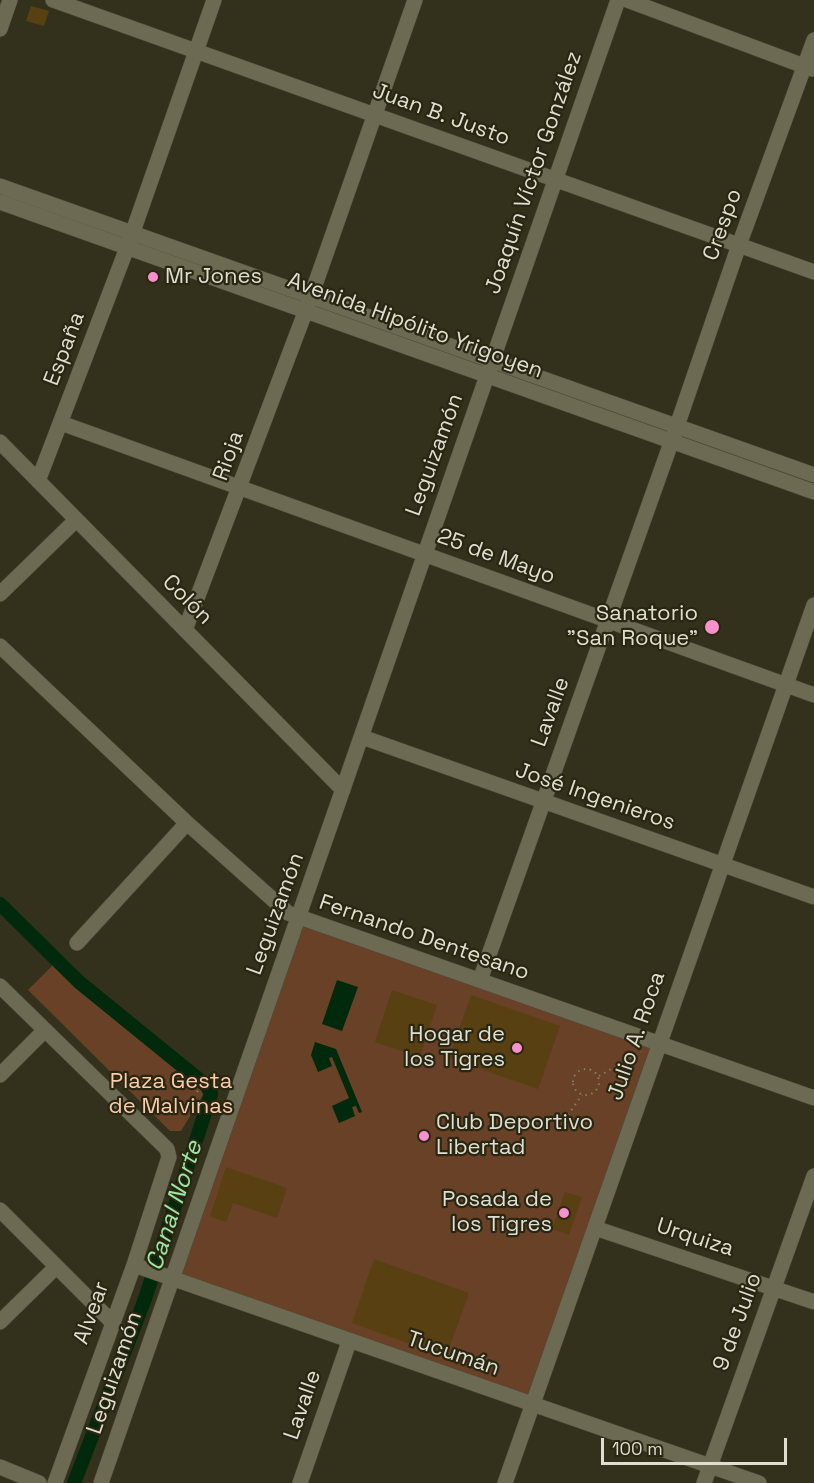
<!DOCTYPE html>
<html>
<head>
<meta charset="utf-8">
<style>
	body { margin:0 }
	#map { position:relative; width:814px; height:1483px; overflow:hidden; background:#33301c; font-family:"Space Grotesk",sans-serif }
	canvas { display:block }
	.scale { position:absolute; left:601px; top:1438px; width:186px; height:27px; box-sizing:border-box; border:3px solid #dfded1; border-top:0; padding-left:8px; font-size:18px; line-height:21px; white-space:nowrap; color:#dfded1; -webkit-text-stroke:4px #292612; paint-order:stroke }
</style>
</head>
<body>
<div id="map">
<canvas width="814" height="1483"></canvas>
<div class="scale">100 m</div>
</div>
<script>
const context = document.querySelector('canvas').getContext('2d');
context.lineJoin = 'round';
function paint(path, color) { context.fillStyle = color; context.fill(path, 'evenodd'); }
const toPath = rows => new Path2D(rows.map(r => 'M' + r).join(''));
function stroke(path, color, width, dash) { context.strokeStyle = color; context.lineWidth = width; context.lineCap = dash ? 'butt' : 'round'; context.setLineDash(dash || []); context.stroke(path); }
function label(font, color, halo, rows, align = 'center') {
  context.font = font + ' "Space Grotesk",sans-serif'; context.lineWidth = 4.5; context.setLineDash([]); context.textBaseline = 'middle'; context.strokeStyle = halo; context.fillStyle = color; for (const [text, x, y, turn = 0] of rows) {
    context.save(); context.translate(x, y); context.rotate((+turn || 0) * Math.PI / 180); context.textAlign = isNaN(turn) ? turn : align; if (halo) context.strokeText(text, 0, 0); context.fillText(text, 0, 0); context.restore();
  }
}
paint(toPath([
	[298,919,658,1043,533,1404,172,1280],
	[53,965,206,1090,181,1131,170,1131,28,990]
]), '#684126');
paint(toPath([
	[337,980,358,987,342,1031,322,1024],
	[315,1042,336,1049,362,1112,359,1113,356,1106,352,1107,355,1116,339,1123,332,1106,349,1098,332,1057,329,1058,332,1066,318,1072,311,1055]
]), '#01290b');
stroke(toPath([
	[0,904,79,982,207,1086,211,1094,145,1299,74,1483]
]), '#01290b', 14);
paint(toPath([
	[31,6,49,11,44,26,26,21],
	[392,990,437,1005,420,1057,375,1042],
	[471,995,560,1026,538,1089,449,1058],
	[226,1167,287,1188,277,1218,233,1203,226,1222,210,1216],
	[565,1192,582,1197,569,1235,552,1229],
	[374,1259,469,1293,446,1357,352,1323]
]), '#594013');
const minor = toPath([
	[53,0,814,272],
	[627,0,812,69],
	[0,29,10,0],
	[0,186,814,475],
	[0,202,814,492],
	[61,423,814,695],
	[0,442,343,790],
	[38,481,130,240,214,0],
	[0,594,76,520],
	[185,630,309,302,415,0],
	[0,646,187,823,288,913,814,1098],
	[362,737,814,897],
	[77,943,187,823],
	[480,980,677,426,739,245,814,40],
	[0,986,167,1149,169,1157,134,1265,55,1483],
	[0,1075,44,1031],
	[0,1210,112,1322],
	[595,1228,814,1302],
	[134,1265,759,1483],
	[0,1322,56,1267],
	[0,1467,39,1483],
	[101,1483,618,0],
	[300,1483,349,1342],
	[505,1483,814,605],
	[704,1483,814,1176]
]);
stroke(minor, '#4e4b3a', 16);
stroke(toPath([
	'573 1082a13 13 0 1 1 26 0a13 13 0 1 1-26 0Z',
	[599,1076,641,1052],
	[197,1092,210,1073],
	[568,1115,582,1095]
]), '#817f6e', 2, [1.5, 4.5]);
stroke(minor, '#6d6a53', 15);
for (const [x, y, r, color] of [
	[153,277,6,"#f890cb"],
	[712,627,8,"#f890cb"],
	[517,1048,6,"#f890cb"],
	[424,1136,6,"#f890cb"],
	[564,1213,6,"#f890cb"]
]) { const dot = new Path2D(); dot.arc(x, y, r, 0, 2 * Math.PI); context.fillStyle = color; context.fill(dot); stroke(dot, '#292612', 2); }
label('22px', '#dfded1', '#292612', [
	["Juan B. Justo",441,115,20],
	["Joaquín Víctor González",534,173,-71],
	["Crespo",723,225,-70],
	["Avenida Hipólito Yrigoyen",415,326,20],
	["España",65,349,-69],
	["Leguizamón",435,455,-70],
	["Rioja",229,456,-70],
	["25 de Mayo",496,557,20],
	["Colón",187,600,45],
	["Lavalle",551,712,-70],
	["José Ingenieros",595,797,19],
	["Leguizamón",276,914,-70],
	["Fernando Dentesano",424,938,19],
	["Julio A. Roca",637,1036,-71],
	["Urquiza",695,1238,18],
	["Alvear",92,1313,-70],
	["9 de Julio",738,1322,-70],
	["Tucumán",453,1354,19],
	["Leguizamón",115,1373,-71],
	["Lavalle",303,1405,-71]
]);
label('22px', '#dfded1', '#292612', [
	["Mr Jones",165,277,"left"],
	["Sanatorio",698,614],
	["\"San Roque\"",698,639],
	["Hogar de",505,1035],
	["los Tigres",505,1060],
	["Club Deportivo",436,1123,"left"],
	["Libertad",436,1148,"left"],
	["Posada de",552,1200],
	["los Tigres",552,1225]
], 'right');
label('22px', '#fbcbaa', '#292612', [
	["Plaza Gesta",171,1082],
	["de Malvinas",171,1107]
]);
label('italic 24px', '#9ae6a4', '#292612', [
	["Canal Norte",175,1206,-72]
]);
</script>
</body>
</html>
